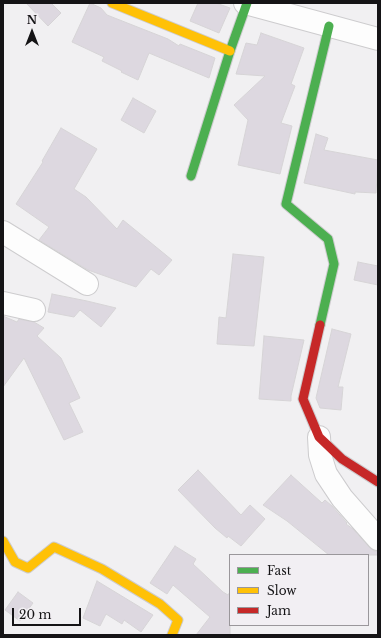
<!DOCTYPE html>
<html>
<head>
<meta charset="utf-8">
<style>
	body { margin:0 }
	#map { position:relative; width:381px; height:638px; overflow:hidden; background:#f1f0f2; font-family:"Libre Baskerville",serif }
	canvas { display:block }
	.frame { position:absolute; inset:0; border:4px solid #151416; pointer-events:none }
	.legend { position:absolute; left:229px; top:554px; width:140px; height:72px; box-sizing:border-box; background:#f2eff3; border:1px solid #9a979b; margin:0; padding:5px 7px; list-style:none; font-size:12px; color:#151416 }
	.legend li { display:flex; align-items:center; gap:8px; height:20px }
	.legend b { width:20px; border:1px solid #9a979b }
	.north { position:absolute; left:12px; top:12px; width:40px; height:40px; -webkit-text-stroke:3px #f2eff3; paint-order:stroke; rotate:0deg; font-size:11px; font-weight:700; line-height:16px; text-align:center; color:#151416 }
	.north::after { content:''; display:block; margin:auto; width:14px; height:18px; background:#151416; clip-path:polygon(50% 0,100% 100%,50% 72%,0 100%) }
	.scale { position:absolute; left:12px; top:608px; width:69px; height:18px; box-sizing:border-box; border:2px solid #151416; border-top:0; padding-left:5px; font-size:12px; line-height:14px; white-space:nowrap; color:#151416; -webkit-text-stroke:3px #f2eff3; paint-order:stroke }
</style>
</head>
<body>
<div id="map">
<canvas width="381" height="638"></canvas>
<div class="frame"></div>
<ul class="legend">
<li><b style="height:5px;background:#4caf50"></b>Fast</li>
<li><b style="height:5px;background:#ffc107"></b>Slow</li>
<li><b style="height:5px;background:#c62828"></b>Jam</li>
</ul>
<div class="north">N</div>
<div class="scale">20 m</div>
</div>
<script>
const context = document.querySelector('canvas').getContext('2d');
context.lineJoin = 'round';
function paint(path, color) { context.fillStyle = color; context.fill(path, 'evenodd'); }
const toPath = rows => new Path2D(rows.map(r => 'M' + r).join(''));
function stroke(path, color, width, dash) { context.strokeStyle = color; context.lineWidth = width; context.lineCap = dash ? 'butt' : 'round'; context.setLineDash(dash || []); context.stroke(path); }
const building = toPath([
	[26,3,51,3,61,13,48,26,26,3],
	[90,3,101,8,107,15,168,39,179,46,180,44,215,58,209,78,149,53,138,80,121,72,122,71,102,61,104,57,72,42,90,3],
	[198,3,216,3,230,8,219,33,190,21,198,3],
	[261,33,304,48,291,84,295,86,281,123,292,126,280,174,238,165,248,120,234,105,265,76,236,74,246,43,257,45,261,33],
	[133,98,156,111,144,133,121,120,133,98],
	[61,128,97,149,74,189,86,197,117,229,123,220,172,260,159,275,151,269,136,287,88,270,39,240,49,227,16,204,43,162,42,161,61,128],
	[316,134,328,138,324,150,378,160,376,193,355,192,355,194,304,183,316,134],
	[233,254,264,257,254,346,217,344,219,317,226,318,233,254],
	[358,262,378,266,378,285,354,280,358,262],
	[52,294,87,301,116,308,101,327,80,310,74,317,48,312,52,294],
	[3,316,17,322,19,319,34,322,44,328,37,336,61,358,80,398,69,403,83,432,64,440,24,358,3,387,3,316],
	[332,329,351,334,338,387,343,387,341,410,320,408,316,398,332,329],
	[264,336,304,340,291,396,291,401,259,399,264,336],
	[198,470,241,515,250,505,265,519,241,546,228,536,227,538,215,528,178,490,198,470],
	[291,475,322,503,325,500,332,506,347,523,346,524,353,529,369,547,374,551,378,551,378,555,329,555,287,521,263,505,291,475],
	[175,546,196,559,193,564,223,592,228,595,230,592,230,635,196,635,210,617,173,585,167,594,150,583,175,546],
	[97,581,153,615,141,632,124,620,122,624,106,614,100,626,83,618,97,581],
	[18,592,33,603,20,621,5,610,18,592]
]);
paint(building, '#ddd8e0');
stroke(building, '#d6d4d6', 1);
const street = toPath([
	[245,3,378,39],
	[3,232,87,284],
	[3,303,34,310],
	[319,437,320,455,326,474,342,498,378,539]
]);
const fast = toPath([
	[191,176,230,51,247,3],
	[320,325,334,264,328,239,286,204,329,26]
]);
const slow = toPath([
	[112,3,230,51],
	[3,541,15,562,28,568,54,547,102,569,160,604,178,620,172,635]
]);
const jam = toPath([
	[320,325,303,399,319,437,342,459,378,482]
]);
stroke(street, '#cdccce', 24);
stroke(fast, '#cdccce', 11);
stroke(slow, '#cdccce', 11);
stroke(jam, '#cdccce', 11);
stroke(street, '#fdfdfd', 22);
stroke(fast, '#4caf50', 9);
stroke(slow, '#ffc107', 9);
stroke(jam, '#c62828', 9);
</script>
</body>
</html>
